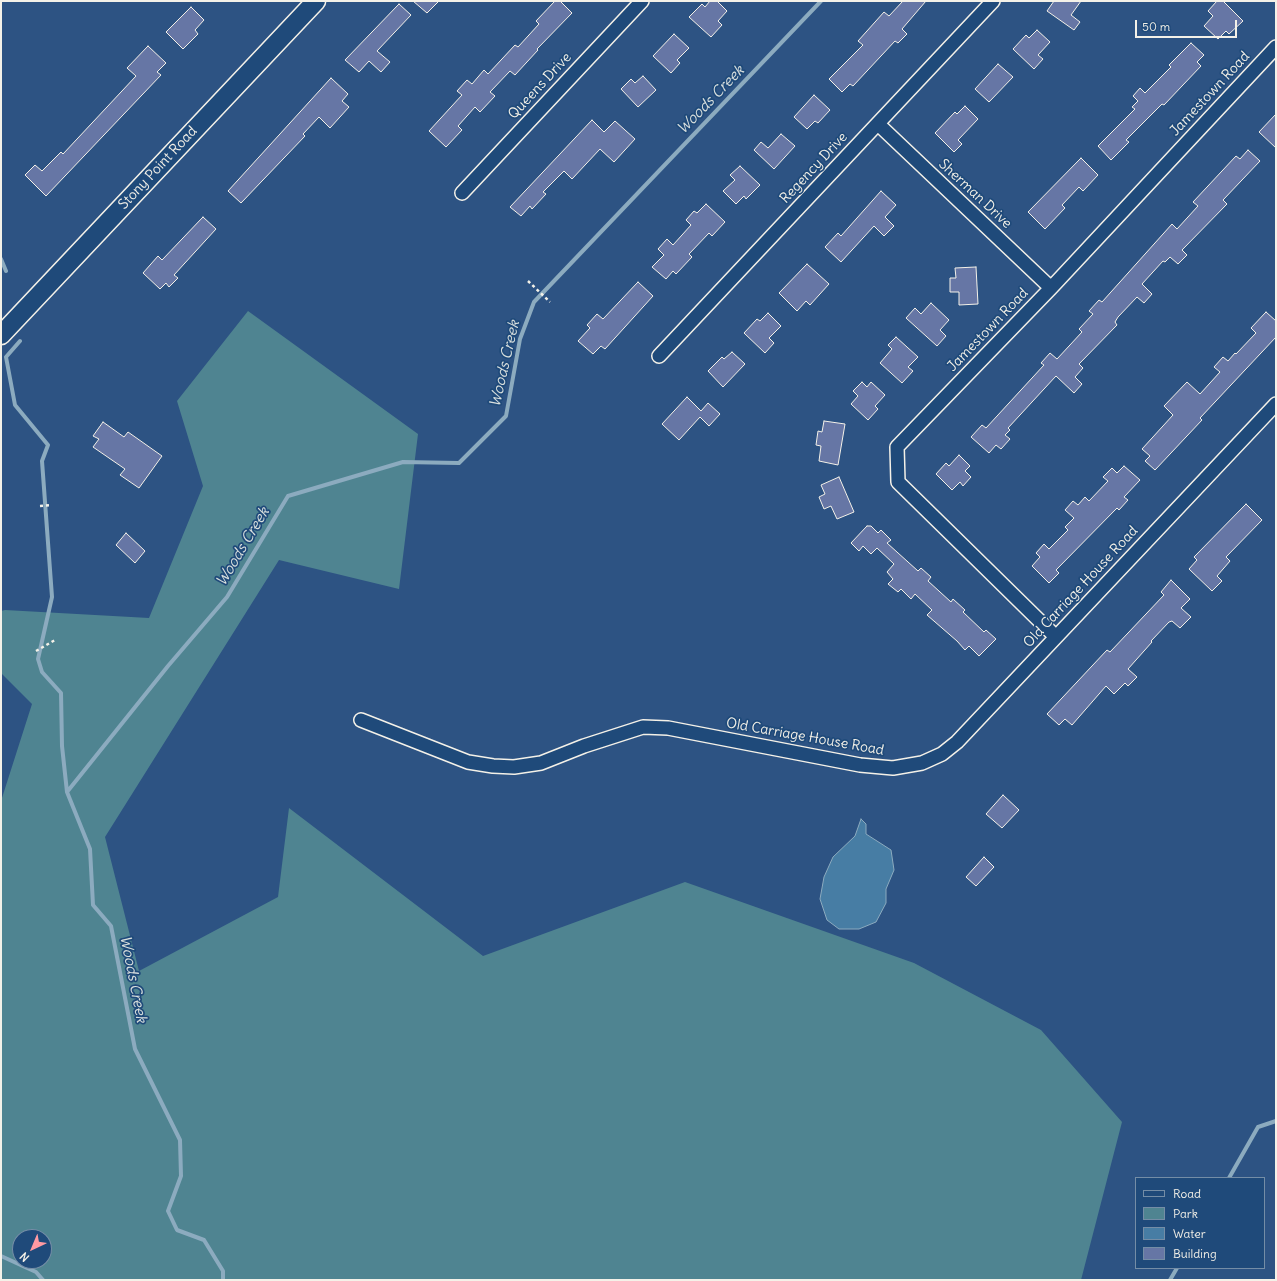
<!DOCTYPE html>
<html>
<head>
<meta charset="utf-8">
<style>
	body { margin:0 }
	#map { position:relative; width:1277px; height:1281px; overflow:hidden; background:#2d5383; font-family:Delius,sans-serif }
	canvas { display:block }
	.frame { position:absolute; inset:0; border:2px solid #f4f1e8; pointer-events:none }
	.legend { position:absolute; left:1135px; top:1177px; width:130px; height:92px; box-sizing:border-box; background:#1f4a7a; border:1px solid #748da6; margin:0; padding:5px 7px; list-style:none; font-size:12px; color:#f4f1e8 }
	.legend li { display:flex; align-items:center; gap:8px; height:20px }
	.legend b { width:20px; border:1px solid #748da6 }
	.north { position:absolute; left:12px; top:1229px; width:40px; height:40px; box-sizing:border-box; background:#1f4a7a; border:1px solid #748da6; border-radius:50%; rotate:224deg; font-size:11px; font-weight:700; line-height:16px; text-align:center; color:#f4f1e8 }
	.north::after { content:''; display:block; margin:auto; width:14px; height:18px; background:#ff9aa2; clip-path:polygon(50% 0,100% 100%,50% 72%,0 100%) }
	.scale { position:absolute; left:1135px; top:20px; width:102px; height:18px; box-sizing:border-box; border:2px solid #f4f1e8; border-top:0; padding-left:5px; font-size:12px; line-height:14px; white-space:nowrap; color:#f4f1e8; -webkit-text-stroke:3px #1f4a7a; paint-order:stroke }
</style>
</head>
<body>
<div id="map">
<canvas width="1277" height="1281"></canvas>
<div class="frame"></div>
<ul class="legend">
<li><b style="height:5px;background:#1f4a7a"></b>Road</li>
<li><b style="height:11px;background:#4f8491"></b>Park</li>
<li><b style="height:11px;background:#477da4"></b>Water</li>
<li><b style="height:11px;background:#6676a5"></b>Building</li>
</ul>
<div class="north">N</div>
<div class="scale">50 m</div>
</div>
<script>
const context = document.querySelector('canvas').getContext('2d');
context.lineJoin = 'round';
function paint(path, color) { context.fillStyle = color; context.fill(path, 'evenodd'); }
const toPath = rows => new Path2D(rows.map(r => 'M' + r).join(''));
function stroke(path, color, width, dash) { context.strokeStyle = color; context.lineWidth = width; context.lineCap = dash ? 'butt' : 'round'; context.setLineDash(dash || []); context.stroke(path); }
function label(font, color, halo, rows, align = 'center') {
  context.font = font + ' Delius,sans-serif'; context.lineWidth = 3.5; context.setLineDash([]); context.textBaseline = 'middle'; context.strokeStyle = halo; context.fillStyle = color; for (const [text, x, y, turn = 0] of rows) {
    context.save(); context.translate(x, y); context.rotate((+turn || 0) * Math.PI / 180); context.textAlign = isNaN(turn) ? turn : align; if (halo) context.strokeText(text, 0, 0); context.fillText(text, 0, 0); context.restore();
  }
}
paint(toPath([
	[248,311,418,434,399,589,279,560,105,837,139,971,278,897,289,808,483,956,685,882,914,963,1041,1030,1122,1122,1081,1280,1,1280,1,801,32,704,1,673,1,611,5,610,149,618,203,486,177,401],
	[20,1237,44,1237,44,1261,20,1261]
]), '#4f8491');
const water = toPath([
	[861,819,866,824,866,834,891,850,894,870,886,889,886,903,876,922,859,929,839,929,827,920,820,899,824,877,833,857,855,836,861,819]
]);
paint(water, '#477da4');
stroke(water, '#8cabbf', 1);
stroke(toPath([
	[1,259,6,271],
	[20,341,6,357,15,405,48,445,42,461,52,597,38,659,42,672,61,693,62,746,67,792,90,849,93,905,111,926,135,1049,180,1140,181,1176,168,1211,177,1230,204,1240,223,1271,223,1280],
	[67,792,168,666,227,597,288,496,403,462,459,463,506,416,520,339,534,302,821,1],
	[1229,1178,1258,1127,1276,1121],
	[1,1256,36,1272,43,1280],
	[1170,1280,1177,1268]
]), '#8cabbf', 4);
const building = toPath([
	[413,1,439,1,427,13,413,1],
	[555,1,560,1,572,13,537,49,538,50,515,75,510,71,490,92,495,96,480,112,475,107,458,126,462,130,446,147,429,131,462,95,457,91,467,80,472,84,484,70,488,74,515,45,518,47,539,24,536,21,555,1],
	[710,1,717,1,727,11,718,21,722,25,711,37,689,17,702,4,705,7,710,1],
	[903,1,926,1,902,29,907,34,898,43,895,41,853,86,850,84,842,92,829,79,863,45,858,41,884,12,889,16,903,1],
	[1054,1,1081,1,1071,15,1080,22,1074,30,1047,11,1054,1],
	[1217,1,1223,1,1243,21,1229,34,1226,31,1218,39,1204,26,1213,16,1208,11,1217,1],
	[399,4,411,15,377,51,390,62,381,72,369,61,359,72,345,60,399,4],
	[191,7,204,20,195,30,198,34,183,49,166,32,191,7],
	[1037,30,1050,42,1038,55,1043,59,1034,69,1013,49,1026,35,1029,38,1037,30],
	[674,34,689,48,677,60,680,63,671,73,653,56,674,34],
	[1191,43,1204,55,1197,62,1201,66,1164,105,1162,104,1126,140,1129,142,1111,160,1098,146,1135,109,1132,107,1138,101,1133,96,1140,88,1145,93,1171,67,1169,65,1191,43],
	[148,46,166,63,157,72,161,75,46,196,25,175,35,165,42,171,61,152,63,154,136,76,127,68,148,46],
	[998,64,1013,77,989,102,975,89,998,64],
	[643,76,656,90,638,107,621,89,631,79,635,83,643,76],
	[331,78,348,94,342,101,349,107,330,128,319,117,303,134,305,136,241,203,228,191,331,78],
	[814,95,830,110,818,123,815,121,807,129,794,117,814,95],
	[965,106,978,119,958,140,962,144,954,152,935,133,955,112,957,114,965,106],
	[1276,114,1276,148,1259,132,1276,114],
	[592,120,604,132,615,121,635,139,614,162,600,149,572,179,564,171,543,192,546,194,532,209,530,206,521,216,510,207,592,120],
	[781,134,795,146,774,169,754,150,761,142,768,148,781,134],
	[1248,150,1260,161,1223,200,1227,204,1182,250,1187,255,1178,264,1170,257,1165,262,1163,261,1142,284,1152,294,1144,303,1137,297,1118,317,1115,322,1117,325,1079,364,1083,368,1075,377,1082,384,1074,393,1056,376,1008,428,1010,430,1005,435,1010,439,1001,449,996,445,989,453,971,437,982,425,986,428,1044,365,1041,363,1050,353,1057,359,1082,332,1079,329,1093,314,1089,311,1099,300,1102,302,1172,224,1177,229,1198,206,1193,202,1236,156,1240,159,1248,150],
	[1081,158,1098,175,1083,191,1079,187,1062,205,1065,208,1045,229,1028,212,1081,158],
	[740,166,760,185,746,199,744,196,736,204,723,191,735,180,730,175,740,166],
	[881,191,896,205,885,217,894,226,884,236,874,226,841,262,825,247,838,233,841,236,881,191],
	[706,204,725,222,712,236,709,233,689,254,692,257,676,274,673,271,666,279,652,267,664,255,658,249,667,239,673,245,691,225,686,220,694,211,697,213,706,204],
	[203,217,216,229,174,275,178,278,169,287,166,283,160,289,143,273,158,256,162,260,203,217],
	[807,264,829,284,810,305,806,301,797,311,779,293,807,264],
	[976,267,978,304,959,305,959,292,950,292,950,278,956,278,955,268,976,267],
	[638,282,653,296,605,349,601,346,593,354,578,341,590,328,587,325,597,314,603,319,638,282],
	[931,303,949,320,940,330,946,336,937,346,906,318,915,308,921,314,931,303],
	[1266,312,1276,321,1276,337,1200,418,1202,420,1155,470,1145,461,1150,456,1142,449,1173,415,1164,406,1187,382,1200,394,1220,372,1214,367,1223,357,1228,361,1235,353,1236,354,1256,333,1251,328,1266,312],
	[768,313,781,326,769,338,774,343,765,353,744,333,757,319,760,321,768,313],
	[896,337,918,357,908,367,913,371,902,383,880,363,892,349,888,345,896,337],
	[732,352,745,364,723,387,708,371,722,357,724,359,732,352],
	[862,382,867,387,871,382,885,395,875,406,878,409,868,420,851,404,858,396,853,391,862,382],
	[687,397,701,411,708,403,720,414,709,426,700,417,679,440,662,424,687,397],
	[824,421,845,424,838,465,819,461,821,446,816,445,818,431,822,432,824,421],
	[103,422,124,437,128,432,162,456,139,488,120,475,125,469,93,447,99,439,93,436,103,422],
	[959,455,970,466,965,471,971,477,963,486,960,482,952,490,936,474,946,463,949,466,959,455],
	[1124,466,1140,480,1124,497,1128,500,1119,510,1117,508,1056,570,1059,573,1049,583,1032,566,1040,557,1036,553,1044,544,1049,549,1068,530,1065,527,1074,518,1065,510,1073,501,1078,505,1085,497,1089,501,1108,481,1103,477,1112,468,1117,473,1124,466],
	[839,477,854,512,837,519,831,506,824,509,819,497,825,494,821,485,839,477],
	[1246,504,1262,520,1226,557,1230,561,1217,576,1222,581,1212,591,1189,569,1197,560,1194,557,1246,504],
	[867,526,871,526,878,533,881,530,891,540,887,543,918,571,921,568,931,577,928,581,951,602,953,599,965,610,963,612,984,632,986,630,996,639,979,656,969,646,965,650,957,641,927,615,932,610,915,594,911,599,901,589,898,592,888,584,893,579,887,572,894,564,877,548,871,554,863,546,859,551,851,543,867,526],
	[126,533,145,551,135,563,116,545,126,533],
	[1171,580,1190,599,1181,608,1191,617,1180,628,1172,621,1169,622,1151,641,1152,642,1128,669,1137,677,1128,686,1125,683,1114,694,1106,686,1072,725,1065,719,1059,725,1047,714,1107,650,1110,652,1164,595,1161,592,1171,580],
	[1003,795,1019,810,1002,828,986,814,1003,795],
	[984,857,994,867,976,886,966,877,984,857]
]);
paint(building, '#6676a5');
stroke(building, '#f4f1e8', 1);
const street = toPath([
	[878,124,1051,288],
	[462,193,642,1],
	[659,356,993,1],
	[1056,637,898,482,897,447,1051,288,1276,47],
	[361,720,468,762,493,766,514,767,541,763,584,746,643,727,668,728,860,765,893,768,922,763,942,754,957,742,1276,404]
]);
const secondary = toPath([
	[1,335,316,1]
]);
stroke(street, '#f4f1e8', 16);
stroke(secondary, '#f4f1e8', 21);
stroke(toPath([
	[528,281,550,302],
	[40,506,51,505],
	[36,651,55,640]
]), '#f4f1e8', 2.5, [3, 3]);
stroke(street, '#1f4a7a', 13);
stroke(secondary, '#1f4a7a', 18);
label('14px', '#f4f1e8', '#1f4a7a', [
	["Queens Drive",540,86,-47],
	["Jamestown Road",1210,94,-47],
	["Stony Point Road",158,168,-47],
	["Regency Drive",814,168,-47],
	["Sherman Drive",975,194,43],
	["Jamestown Road",988,330,-46],
	["Old Carriage House Road",1081,587,-47],
	["Old Carriage House Road",805,737,10]
]);
label('italic 15px', '#dae0de', '#1f4a7a', [
	["Woods Creek",711,100,-46],
	["Woods Creek",505,364,-77],
	["Woods Creek",243,547,-59],
	["Woods Creek",133,979,79]
]);
</script>
</body>
</html>
